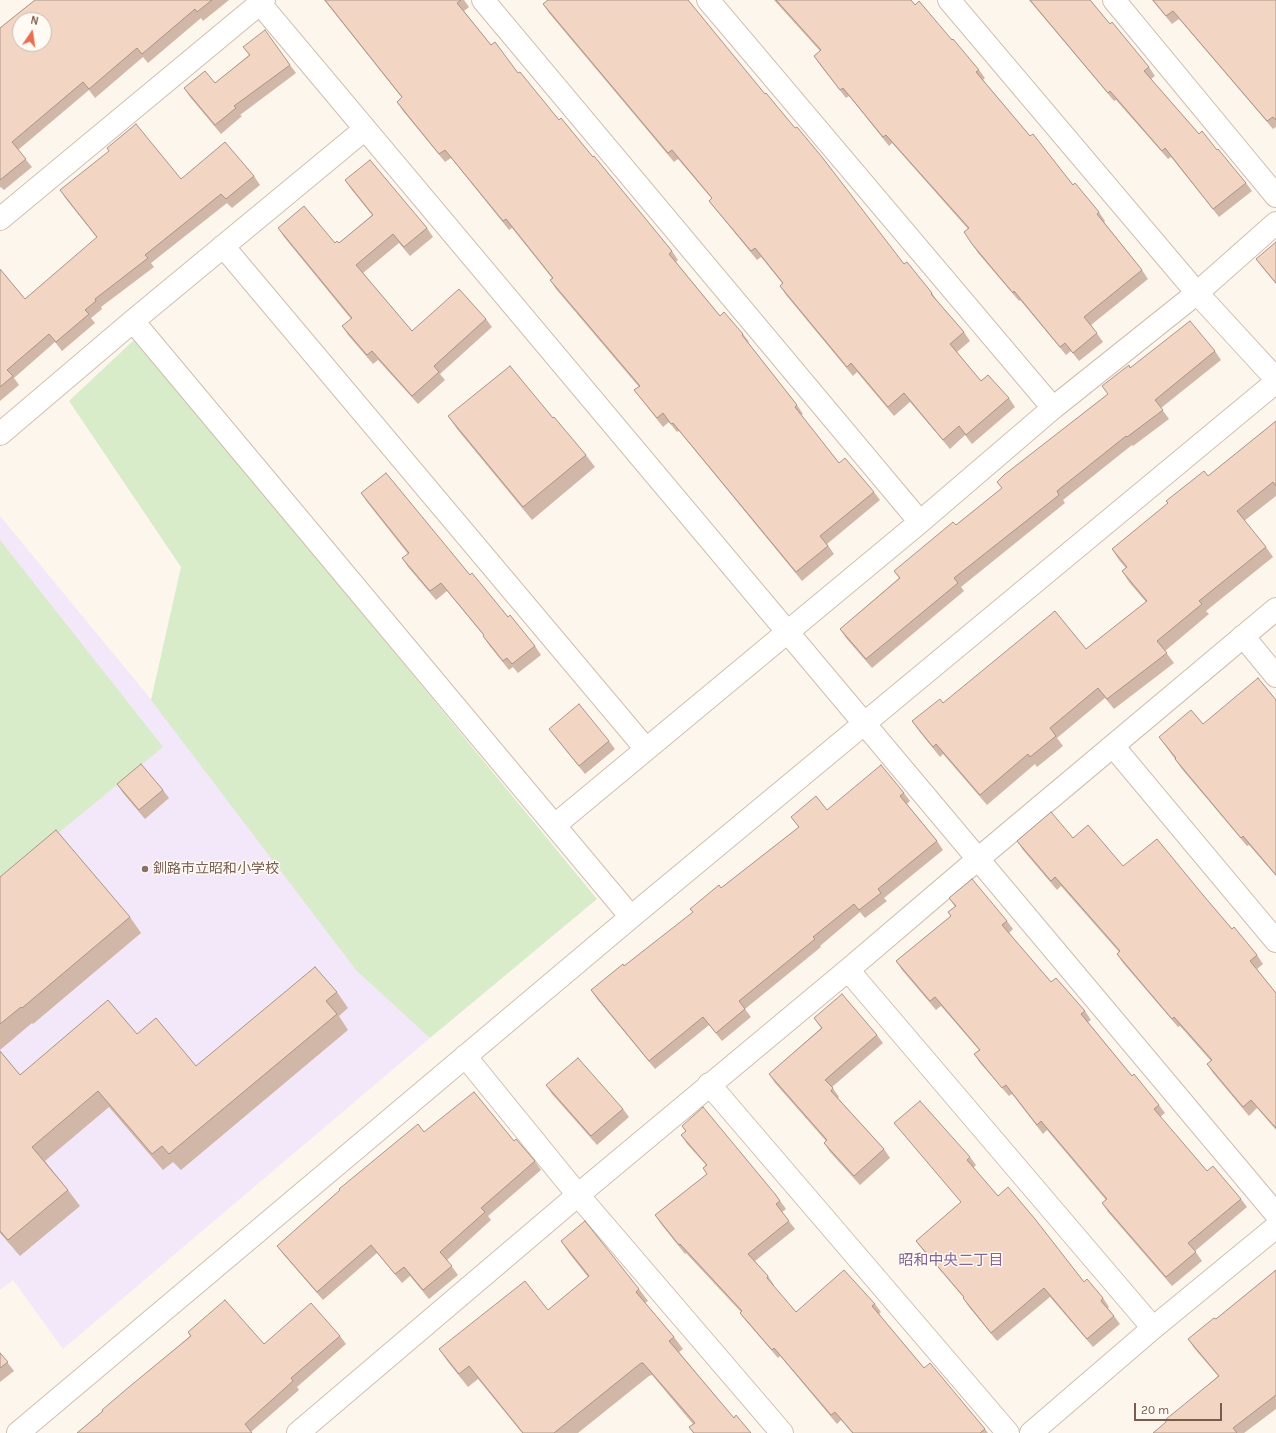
<!DOCTYPE html>
<html>
<head>
<meta charset="utf-8">
<style>
	body { margin:0 }
	#map { position:relative; width:1276px; height:1433px; overflow:hidden; background:#fdf6ec; font-family:Karla,sans-serif }
	canvas { display:block }
	.north { position:absolute; left:12px; top:12px; width:40px; height:40px; box-sizing:border-box; background:#fffaf3; border:1px solid #cabbb1; border-radius:50%; rotate:13deg; font-size:11px; font-weight:700; line-height:16px; text-align:center; color:#7a5c4d }
	.north::after { content:''; display:block; margin:auto; width:14px; height:18px; background:#e76f51; clip-path:polygon(50% 0,100% 100%,50% 72%,0 100%) }
	.scale { position:absolute; left:1134px; top:1403px; width:88px; height:18px; box-sizing:border-box; border:2px solid #7a5c4d; border-top:0; padding-left:5px; font-size:12px; line-height:14px; white-space:nowrap; color:#7a5c4d; -webkit-text-stroke:3px #fffaf3; paint-order:stroke }
</style>
</head>
<body>
<div id="map">
<canvas width="1276" height="1433"></canvas>
<div class="north">N</div>
<div class="scale">20 m</div>
</div>
<script>
const context = document.querySelector('canvas').getContext('2d');
context.lineJoin = 'round';
function paint(path, color) { context.fillStyle = color; context.fill(path, 'evenodd'); }
const toPath = rows => new Path2D(rows.map(r => 'M' + r).join(''));
function stroke(path, color, width, dash) { context.strokeStyle = color; context.lineWidth = width; context.lineCap = dash ? 'butt' : 'round'; context.setLineDash(dash || []); context.stroke(path); }
function label(font, color, halo, rows, align = 'center') {
  context.font = font + ' Karla,"Noto Sans JP",sans-serif'; context.lineWidth = 3; context.setLineDash([]); context.textBaseline = 'middle'; context.strokeStyle = halo; context.fillStyle = color; for (const [text, x, y, turn = 0] of rows) {
    context.save(); context.translate(x, y); context.rotate((+turn || 0) * Math.PI / 180); context.textAlign = isNaN(turn) ? turn : align; if (halo) context.strokeText(text, 0, 0); context.fillText(text, 0, 0); context.restore();
  }
}
paint(toPath([
	[0,516,430,1038,63,1349,13,1280,0,1290]
]), '#f3e8fa');
paint(toPath([
	[136,338,597,899,430,1038,356,970,151,700,181,567,69,401],
	[0,540,163,747,0,881]
]), '#d8ecc9');
const minor = toPath([
	[257,0,1276,1214],
	[483,0,920,522],
	[708,0,1053,408],
	[949,0,1197,293,1276,379],
	[1114,0,1276,196],
	[0,219,264,0],
	[223,246,646,749],
	[133,321,631,917],
	[0,434,133,321,365,129],
	[1243,636,1276,676],
	[1113,746,1276,941],
	[555,825,920,522,1053,408,1197,293,1276,223],
	[848,970,1153,1328],
	[465,1056,578,1195,782,1433],
	[709,1084,1008,1433],
	[18,1433,631,917,1276,382],
	[298,1433,578,1195,848,970,978,859,1276,609],
	[1031,1433,1153,1328,1276,1227]
]);
stroke(minor, '#d1beb0', 24);
stroke(minor, '#fff', 22);
paint(toPath([
	[35,0,229,0,203,21,201,18,148,63,143,57,95,98,89,90,18,150,32,167,4,190,1,187,0,188,0,28],
	[324,0,464,0,469,7,464,11,491,45,518,73,559,120,593,157,672,251,678,260,676,262,720,316,743,334,749,342,748,343,797,405,803,414,801,415,839,463,874,492,880,500,827,544,834,554,802,581,679,431,677,432,669,422,663,427,634,390,639,387,556,289,550,280,552,278,512,228,509,230,451,158,445,162,403,111,397,102,402,98],
	[774,0,911,0,915,5,952,40,979,70,985,78,983,80,1030,136,1073,185,1099,212,1105,221,1104,222,1142,270,1148,279,1091,325,1103,342,1079,361,1071,351,1066,355,1020,300,1019,301,978,253,964,232,968,229,892,143,889,146,849,96,846,98,820,65,814,56,820,51],
	[1029,0,1090,0,1110,24,1149,67,1155,76,1151,79,1199,134,1217,150,1246,183,1252,191,1219,217,1171,157,1168,159,1116,100,1114,101],
	[1152,0,1276,0,1276,127,1273,129,1179,19,1172,24],
	[543,4,904,264,932,293,938,302,964,332,970,341,957,352,981,381,1009,398,1015,407,972,444,965,435,950,449,910,402,894,416,857,372,853,376,786,295,780,286,782,283,761,257,757,260,716,210,709,201,712,199,678,159,674,162,549,13],
	[243,47,290,65,296,73,240,115,242,116,221,134,190,97,184,88,215,83,249,55],
	[254,176,260,185,232,208,227,203,151,263,154,267,101,307,102,309,91,318,95,323,62,351,55,342,14,378,19,385,0,401,0,269,25,299,97,238,66,199,60,190,181,179],
	[345,180,427,228,433,237,410,256,399,243,363,273,412,331,486,319,492,327,440,374,445,380,418,404,378,360,373,364,348,335,342,326,351,319,284,237,278,228,335,243,339,243,372,215,351,189],
	[1276,242,1276,284,1262,267,1256,259],
	[1215,351,1221,360,1161,408,1169,419,1133,446,1132,445,1063,500,1065,503,961,587,964,591,872,668,846,638,840,629,899,578,894,571,956,525,1002,488,997,482,1108,394,1130,368],
	[448,416,553,418,586,455,595,467,532,520,457,429],
	[1276,421,1276,496,1244,521,1266,547,1273,557,1206,611,1209,614,1165,651,1174,663,1114,709,1105,698,1057,738,1063,746,1037,767,1035,764,987,805,943,754,940,757,919,731,912,721,943,703,1086,649,1146,602,1129,582,1122,571,1126,568,1119,560,1112,549,1208,476],
	[361,493,470,575,535,646,541,655,518,673,513,667,509,670,489,645,483,636,484,636,447,591,436,600,408,567,402,558,408,554,367,502],
	[1276,700,1276,876,1249,845,1247,846,1181,768,1175,759,1159,737,1203,724],
	[549,729,609,741,615,749,585,774,555,737],
	[117,784,163,790,169,798,145,819,123,793],
	[904,793,910,801,907,804,937,841,943,850,884,898,887,901,865,918,860,912,820,946,821,947,745,1009,751,1017,722,1041,709,1025,655,1069,597,999,591,990,624,966,693,913,690,909,721,888,799,827,791,817,827,810],
	[1073,838,1123,866,1203,895,1232,929,1257,955,1263,964,1257,969,1276,993,1276,1130,1257,1108,1249,1116,1213,1073,1207,1064,1211,1061,1180,1026,1178,1027,1123,963,1117,954,1119,952,1061,886,1057,890,1023,850,1017,841],
	[0,877,130,917,141,933,33,1024,32,1023,0,1050],
	[949,898,1007,921,1013,929,1009,933,1051,982,1085,1011,1091,1020,1088,1022,1132,1076,1159,1105,1165,1113,1160,1117,1207,1171,1241,1199,1247,1207,1195,1251,1202,1261,1172,1286,1108,1212,1102,1203,1106,1200,1047,1130,1043,1134,1012,1094,1009,1096,980,1063,974,1054,979,1050,941,1006,936,1010,902,970,896,961,951,916,948,912,955,907],
	[337,992,348,1008,339,1016,348,1030,181,1170,173,1162,163,1170,109,1107,45,1161,68,1190,80,1206,20,1256,0,1233,0,1051,20,1075,137,1034,196,1066],
	[814,1018,877,1035,883,1043,832,1087,839,1097,838,1098,884,1149,890,1158,860,1185,830,1152,824,1143,826,1141,775,1083,769,1074,821,1028],
	[546,1085,623,1109,629,1117,597,1145,552,1094],
	[894,1123,970,1157,976,1165,973,1168,998,1196,1084,1282,1103,1298,1109,1307,1108,1308,1120,1324,1093,1347,1050,1297,997,1341,969,1307,963,1298,964,1298,922,1249,916,1241,961,1202,901,1131],
	[682,1126,775,1194,786,1209,782,1212,795,1229,755,1261,768,1276,774,1285,773,1286,796,1312,875,1304,881,1312,879,1314,924,1368,985,1429,988,1433,852,1433,841,1420,837,1424,780,1356,778,1358,746,1321,740,1313,741,1312,686,1253,685,1254,661,1224,655,1215,707,1174,703,1168,706,1165,687,1144,681,1135,686,1132],
	[424,1132,514,1141,535,1161,541,1170,488,1216,491,1220,447,1260,458,1275,429,1299,410,1276,402,1283,377,1253,323,1300,283,1254,277,1246],
	[561,1241,639,1289,648,1301,645,1303,674,1337,683,1349,679,1352,734,1418,751,1433,693,1433,689,1427,693,1424,652,1375,649,1376,578,1433,522,1433,478,1379,468,1387,448,1362,439,1349,548,1310,588,1277,569,1253],
	[1276,1270,1276,1409,1244,1433,1153,1433,1166,1422,1218,1376,1194,1348,1188,1339,1216,1319],
	[188,1332,264,1344,340,1336,346,1344,297,1387,299,1390,251,1432,77,1433,190,1336],
	[0,1353,14,1371,0,1382]
]), '#d1b7a8');
const building = toPath([
	[35,0,212,0,197,12,195,9,142,54,137,48,89,89,83,82,12,142,26,159,0,180,0,28,35,0],
	[20,20,44,20,44,44,20,44,20,20],
	[325,0,461,0,457,3,491,45,495,42,518,73,520,72,559,120,561,118,593,157,594,156,672,251,669,254,720,316,724,312,743,334,742,335,797,405,795,407,839,463,845,458,874,492,820,536,828,546,796,572,673,423,671,424,663,413,657,418,634,390,640,386,550,280,553,278,506,219,503,221,445,150,439,154,397,102,402,97,325,0],
	[548,0,688,0,765,94,766,93,795,128,797,127,822,157,904,264,907,262,932,293,931,294,964,332,950,344,981,381,988,375,1009,398,966,435,959,426,943,440,904,393,888,407,851,363,847,367,780,286,783,283,755,248,751,251,709,201,712,198,672,150,668,153,543,4,548,0],
	[776,0,911,0,915,5,919,1,952,40,953,39,979,70,976,72,1030,136,1033,134,1073,185,1075,183,1099,212,1097,214,1142,270,1084,317,1097,333,1073,353,1065,343,1060,347,1014,291,1013,293,972,244,964,232,969,228,886,135,883,137,843,88,840,90,814,56,821,50,776,0],
	[1030,0,1090,0,1110,24,1112,22,1149,67,1144,71,1199,134,1202,131,1217,150,1218,149,1246,183,1213,209,1165,148,1162,151,1110,91,1108,93,1030,0],
	[1153,0,1276,0,1276,120,1273,117,1267,121,1173,11,1166,16,1153,0],
	[265,30,290,65,234,106,236,108,215,125,184,88,205,71,215,83,250,55,243,47,265,30],
	[136,124,181,179,225,142,254,176,226,199,221,194,145,255,148,258,95,299,96,301,85,310,89,314,56,342,49,334,7,370,13,376,0,387,0,269,25,299,97,237,60,190,109,151,107,148,136,124],
	[370,160,427,228,404,247,393,234,356,265,412,331,459,289,486,319,434,366,439,372,412,396,372,351,367,355,342,326,352,318,278,228,304,206,335,243,337,241,339,243,373,215,345,180,370,160],
	[1276,242,1276,283,1256,259,1276,242],
	[1190,321,1215,351,1155,400,1163,410,1127,437,1126,436,1057,491,1059,495,954,578,958,583,866,659,840,629,900,578,894,571,953,522,956,525,1002,488,997,482,1004,475,1108,394,1102,386,1129,365,1130,368,1190,321],
	[510,366,553,418,554,417,586,455,523,507,448,416,510,366],
	[1276,421,1276,486,1273,482,1237,511,1266,547,1199,601,1202,604,1157,641,1167,653,1107,699,1098,688,1050,728,1056,736,1030,757,1028,754,980,795,936,744,933,747,912,721,940,699,943,703,1055,611,1086,649,1147,601,1122,571,1127,567,1112,549,1168,503,1166,501,1204,471,1208,476,1276,421],
	[386,473,470,575,472,573,508,617,510,615,535,646,512,664,507,658,503,661,483,636,484,635,441,583,430,591,402,558,409,553,361,493,386,473],
	[1258,678,1276,700,1276,875,1243,836,1241,838,1175,759,1176,758,1159,737,1191,710,1203,724,1258,678],
	[579,704,609,741,579,766,549,729,579,704],
	[141,764,163,790,139,810,117,784,141,764],
	[881,765,904,793,900,796,937,841,878,889,881,893,859,910,854,904,813,937,815,939,739,1001,745,1009,716,1033,703,1017,649,1061,591,990,623,964,624,966,693,912,690,909,719,885,721,888,799,827,791,817,816,796,827,810,881,765],
	[1051,812,1073,838,1088,825,1123,866,1157,839,1203,895,1232,929,1234,927,1257,955,1250,961,1276,993,1276,1128,1251,1100,1243,1107,1207,1064,1212,1060,1174,1017,1172,1019,1117,954,1120,951,1055,877,1051,881,1017,841,1051,812],
	[56,830,130,917,22,1008,21,1007,0,1024,0,877,56,830],
	[972,879,1007,921,1002,925,1051,982,1056,978,1085,1011,1081,1014,1132,1076,1134,1074,1159,1105,1154,1109,1207,1171,1213,1166,1241,1199,1188,1243,1196,1252,1166,1277,1102,1203,1107,1199,1041,1121,1037,1125,1006,1085,1002,1088,974,1054,980,1050,935,997,930,1001,896,961,951,916,948,912,956,906,949,898,972,879],
	[315,967,337,992,326,1001,337,1014,169,1154,162,1146,152,1154,98,1091,32,1147,68,1190,8,1240,0,1231,0,1051,20,1075,108,1000,137,1034,156,1018,196,1066,315,967],
	[842,994,877,1035,825,1080,833,1088,831,1091,884,1149,854,1176,824,1143,827,1140,769,1074,822,1028,814,1018,842,994],
	[578,1058,623,1109,591,1136,546,1085,578,1058],
	[474,1092,514,1141,516,1139,535,1161,481,1208,485,1212,440,1252,452,1266,423,1290,404,1267,395,1274,371,1245,317,1292,277,1246,340,1190,339,1189,418,1124,424,1132,474,1092],
	[920,1101,970,1157,967,1160,998,1196,1008,1187,1035,1219,1084,1282,1087,1279,1103,1298,1101,1301,1114,1316,1087,1339,1044,1288,991,1333,963,1298,964,1297,916,1241,961,1202,894,1123,920,1101],
	[703,1107,775,1194,780,1201,776,1204,789,1221,748,1254,768,1276,767,1278,796,1312,844,1270,875,1304,872,1306,924,1368,930,1363,985,1429,980,1433,853,1433,835,1412,831,1415,774,1348,772,1350,740,1313,742,1311,680,1244,679,1245,655,1215,707,1174,703,1168,707,1165,681,1135,686,1131,682,1126,703,1107],
	[585,1221,639,1289,636,1292,674,1337,669,1341,734,1418,736,1415,751,1433,694,1433,689,1427,695,1423,643,1363,641,1363,554,1433,523,1433,469,1366,459,1374,439,1349,525,1281,548,1310,589,1276,561,1241,585,1221],
	[1276,1270,1276,1395,1233,1428,1237,1433,1153,1433,1166,1422,1165,1420,1219,1376,1188,1339,1214,1318,1216,1319,1276,1270],
	[225,1300,264,1344,311,1303,340,1336,291,1378,293,1381,245,1424,252,1433,77,1433,103,1411,102,1410,129,1387,191,1336,188,1332,225,1300],
	[0,1353,8,1362,0,1368,0,1353]
]);
paint(building, '#f3d5c3');
stroke(building, '#aa9588', 1);
for (const [x, y, r, color] of [
	[145,869,4,"#8d6e63"]
]) { const dot = new Path2D(); dot.arc(x, y, r, 0, 2 * Math.PI); context.fillStyle = color; context.fill(dot); stroke(dot, '#fffaf3', 1.5); }
label('14px', '#785e54', '#fffaf3', [
	["釧路市立昭和小学校",153,869]
], 'left');
label('15px', '#846695', '#fffaf3', [
	["昭和中央二丁目",951,1261]
]);
</script>
</body>
</html>
